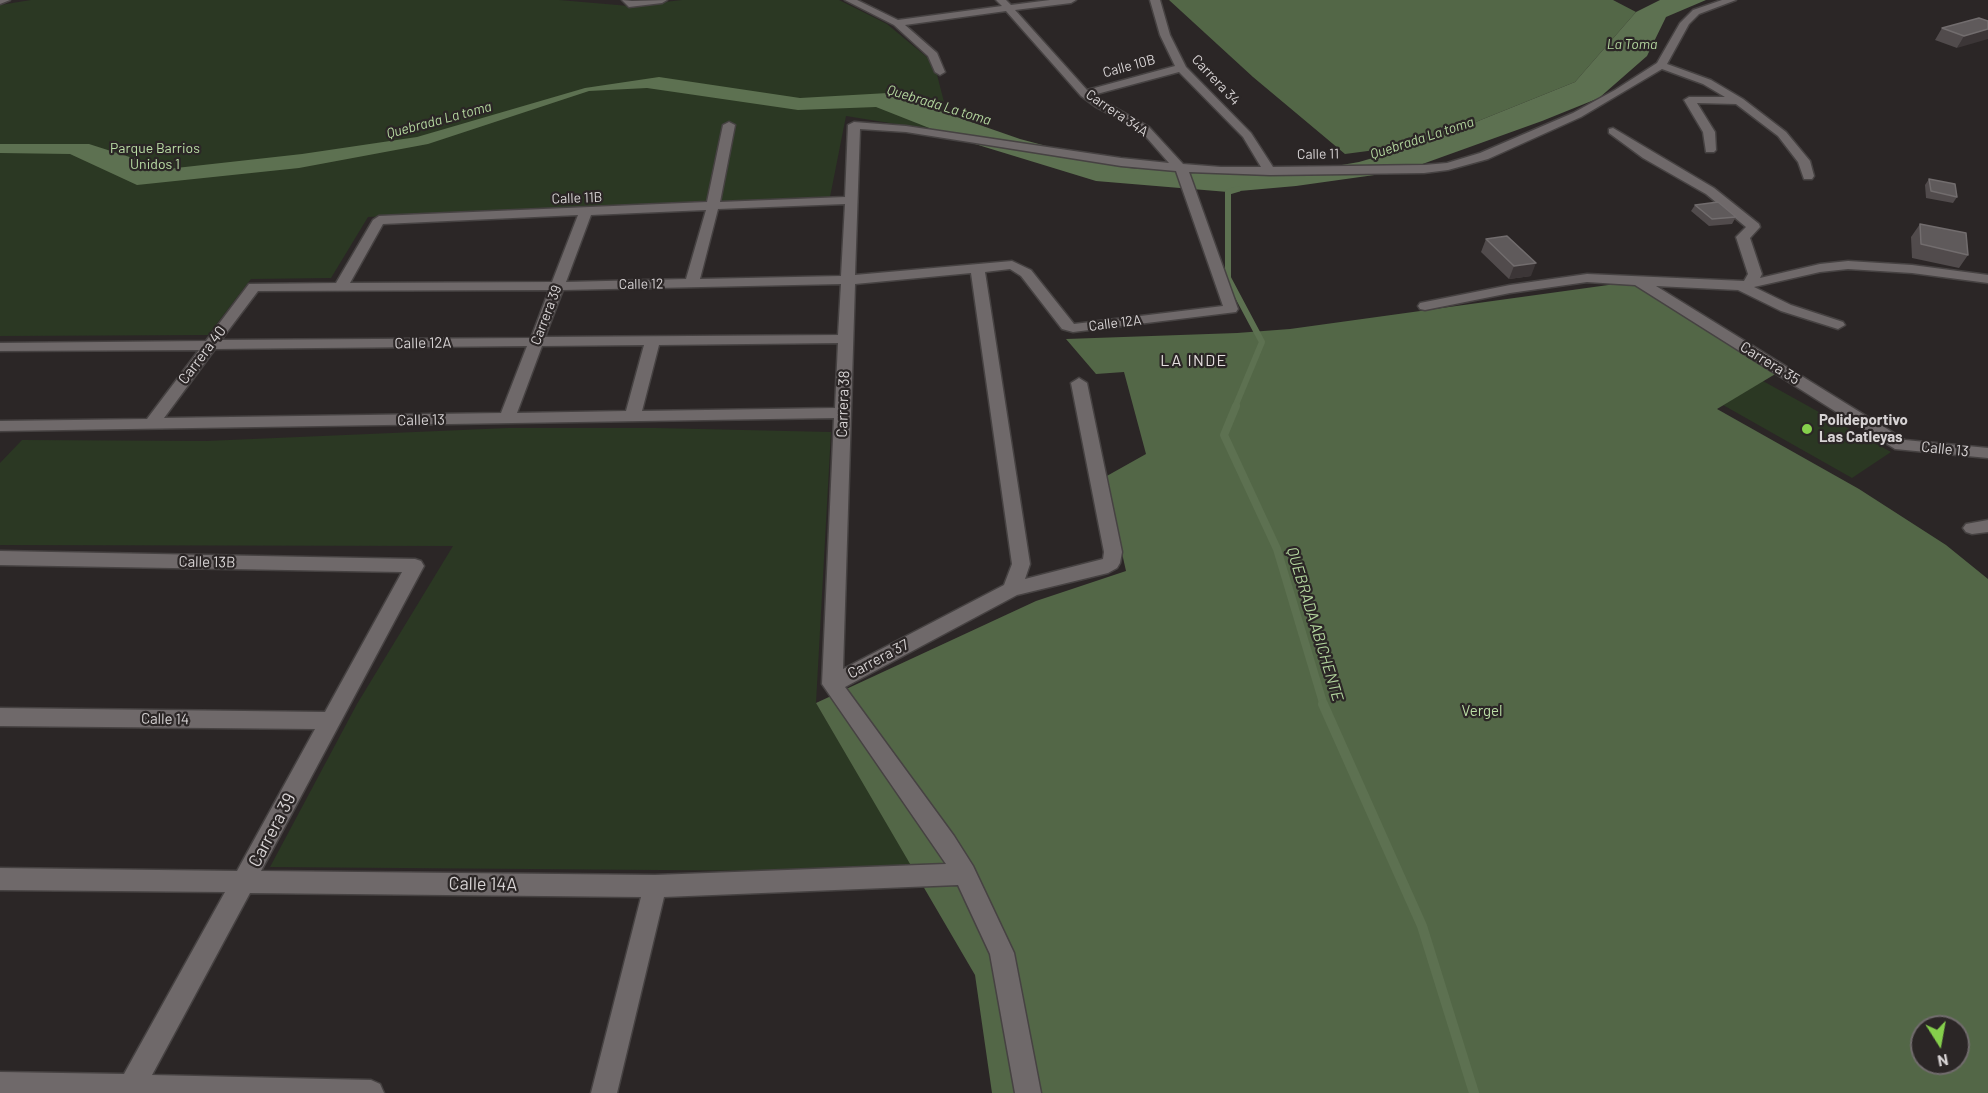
<!DOCTYPE html>
<html>
<head>
<meta charset="utf-8">
<style>
	body { margin:0 }
	#map { position:relative; width:1988px; height:1093px; overflow:hidden; background:#2b2626; font-family:Barlow,sans-serif }
	canvas { display:block }
	.north { position:absolute; left:1910px; top:1015px; width:60px; height:60px; box-sizing:border-box; background:#2b2626; border:2px solid #706b6c; border-radius:50%; rotate:169deg; font-size:16px; font-weight:700; line-height:24px; text-align:center; color:#d7d3d4 }
	.north::after { content:''; display:block; margin:auto; width:21px; height:27px; background:#85cf4c; clip-path:polygon(50% 0,100% 100%,50% 72%,0 100%) }
</style>
</head>
<body>
<div id="map">
<canvas width="1988" height="1093"></canvas>
<div class="north">N</div>
</div>
<script>
const context = document.querySelector('canvas').getContext('2d');
context.lineJoin = 'round';
function paint(path, color) { context.fillStyle = color; context.fill(path, 'evenodd'); }
const toPath = rows => new Path2D(rows.map(r => 'M' + r).join(''));
function stroke(path, color, width, dash) { context.strokeStyle = color; context.lineWidth = width; context.lineCap = dash ? 'butt' : 'round'; context.setLineDash(dash || []); context.stroke(path); }
function label(font, color, halo, rows, align = 'center') {
  context.font = font + ' Barlow,sans-serif'; context.lineWidth = 4.5; context.setLineDash([]); context.textBaseline = 'middle'; context.strokeStyle = halo; context.fillStyle = color; for (const [text, x, y, turn = 0] of rows) {
    context.save(); context.translate(x, y); context.rotate((+turn || 0) * Math.PI / 180); context.textAlign = isNaN(turn) ? turn : align; if (halo) context.strokeText(text, 0, 0); context.fillText(text, 0, 0); context.restore();
  }
}
paint(toPath([
	[31,0,559,0,629,6,682,0,839,0,887,24,934,63,952,133,846,116,830,197,368,217,331,278,251,279,208,335,0,336,0,5],
	[1763,381,1891,452,1852,478,1723,405],
	[508,428,656,428,831,432,816,703,917,872,270,867,357,704,453,546,0,545,0,463,22,440,206,441]
]), '#2b3823');
paint(toPath([
	[1169,0,1613,0,1636,12,1575,82,1421,144,1345,154,1253,77],
	[1630,282,1777,373,1717,409,1859,489,1946,545,1988,579,1988,1093,992,1093,975,975,816,703,1036,601,1126,571,1105,477,1146,454,1124,372,1096,374,1066,339,1237,333,1290,329],
	[1922,1027,1958,1027,1958,1063,1922,1063]
]), '#536747');
paint(toPath([
	[1660,0,1706,0,1666,17,1647,56,1599,98,1542,121,1403,171,1296,186,1228,192,1096,181,952,137,876,107,798,110,647,88,589,91,428,144,299,168,137,185,70,154,0,153,0,144,89,144,167,169,302,154,417,137,585,88,659,77,800,98,888,93,1020,139,1129,168,1278,176,1359,162,1421,144,1575,82,1636,12]
]), '#5d7151');
stroke(toPath([
	[1235,407,1262,342,1228,278,1228,192,1238,189]
]), '#5d7151', 6);
stroke(toPath([
	[1236,406,1224,435,1277,549,1324,706]
]), '#5d7151', 8);
stroke(toPath([
	[1323,704,1422,926,1474,1093]
]), '#5d7151', 10);
const street = toPath([
	[0,0,10,0,0,4,0,0],
	[622,0,632,1,667,0,662,3,629,7,622,0],
	[845,0,857,0,898,20,1002,6,996,0,1006,0,1011,5,1050,0,1076,0,1071,3,1015,10,1087,90,1175,66,1160,35,1150,0,1160,0,1170,35,1186,67,1251,133,1273,167,1424,165,1447,163,1480,153,1573,113,1615,90,1657,63,1680,23,1693,10,1722,0,1736,0,1699,14,1689,24,1667,64,1711,80,1743,99,1786,132,1810,161,1814,176,1812,179,1804,179,1798,162,1778,136,1736,104,1697,103,1715,132,1716,150,1714,152,1706,152,1703,132,1684,100,1689,97,1725,97,1703,84,1662,69,1581,117,1488,159,1448,170,1424,173,1270,175,1189,172,1238,309,1236,312,1073,332,1062,329,1021,276,1010,269,985,272,1030,564,1025,579,1103,559,1104,552,1071,383,1079,378,1087,383,1122,552,1120,563,1117,568,1108,573,1017,595,845,687,954,836,973,866,1014,953,1041,1093,1015,1093,990,954,958,885,664,897,617,1093,591,1093,641,897,250,893,152,1075,371,1080,380,1084,384,1093,0,1093,0,1072,124,1074,225,892,0,890,0,868,237,871,315,729,0,726,0,708,325,712,402,572,0,565,0,551,415,559,421,561,424,566,261,871,655,875,946,864,822,684,834,418,0,431,0,421,147,419,199,350,0,351,0,343,206,341,249,284,336,283,373,220,379,216,707,202,723,125,729,122,735,125,720,202,845,197,848,125,854,122,906,126,1121,158,1169,163,1141,131,1096,107,1081,96,1006,11,905,25,937,53,945,72,940,75,935,72,928,56,894,25,845,0],
	[1179,72,1243,137,1261,167,1221,167,1183,164,1149,127,1093,95,1179,72],
	[860,129,906,132,1121,166,1176,171,1223,306,1074,324,1031,270,1012,261,855,275,860,129],
	[845,204,841,276,700,279,718,209,845,204],
	[706,210,686,279,566,282,591,215,706,210],
	[578,215,552,282,350,283,383,224,578,215],
	[971,273,1012,564,1004,585,843,669,855,284,971,273],
	[841,284,838,335,545,337,563,290,841,284],
	[549,290,531,338,221,340,258,291,549,290],
	[838,343,835,408,642,411,659,345,838,343],
	[644,345,626,411,517,413,542,346,644,345],
	[527,346,501,413,164,418,215,349,527,346],
	[1613,128,1714,188,1759,224,1760,227,1750,238,1762,274,1760,278,1820,264,1848,261,1912,265,1988,275,1988,283,1912,273,1848,269,1820,272,1754,287,1791,305,1843,322,1845,325,1838,329,1781,311,1738,290,1656,286,1905,440,1988,448,1988,458,1895,449,1635,285,1587,282,1510,293,1425,310,1420,309,1418,306,1420,303,1510,285,1587,274,1744,281,1748,274,1736,237,1746,227,1706,194,1643,158,1609,133,1609,129,1613,128],
	[1988,520,1988,532,1972,534,1966,532,1963,528,1966,524,1988,520]
]);
stroke(street, '#464242', 3);
paint(street, '#6f696a');
paint(toPath([
	[1979,18,1957,48,1935,40,1942,28],
	[1929,179,1957,197,1953,203,1926,198,1925,185],
	[1695,205,1736,217,1732,224,1709,226,1691,211],
	[1920,224,1968,255,1959,268,1912,258,1911,237],
	[1486,239,1531,276,1509,279,1481,252]
]), '#514b4c');
paint(toPath([
	[1988,29,1988,39,1957,48,1964,36],
	[1536,263,1531,276,1509,279,1514,266]
]), '#3c3637');
const building = toPath([
	[1979,18,1988,21,1988,29,1964,36,1942,28,1979,18],
	[1929,179,1955,184,1957,197,1931,191,1929,179],
	[1718,202,1736,217,1712,219,1695,205,1718,202],
	[1920,224,1966,233,1968,255,1921,244,1920,224],
	[1507,236,1536,263,1514,266,1486,239,1507,236]
]);
paint(building, '#5f5a5b');
stroke(building, '#726d6e', 1.5);
for (const [x, y, r, color] of [
	[1807,429,6,"#85cf4c"]
]) { const dot = new Path2D(); dot.arc(x, y, r, 0, 2 * Math.PI); context.fillStyle = color; context.fill(dot); stroke(dot, '#2b2626', 2); }
label('italic 14px', '#b3d69e', '#2b2626', [
	["La Toma",1632,44],
	["Quebrada La toma",939,105,17],
	["Quebrada La toma",439,120,-15],
	["Quebrada La toma",1422,138,-18]
]);
label('14px', '#d7d3d4', '#2b2626', [
	["Calle 10B",1129,66,-15],
	["Carrera 34",1216,80,47],
	["Carrera 34A",1117,113,34],
	["Calle 11",1318,154,-1],
	["Calle 11B",577,198,-2],
	["Calle 12",641,284,-1],
	["Carrera 39",546,315,-69],
	["Calle 12A",1115,323,-7]
]);
label('14px', '#badda5', '#2b2626', [
	["Parque Barrios",155,148],
	["Unidos 1",155,164]
]);
label('15px', '#d7d3d4', '#2b2626', [
	["Calle 12A",423,343,-1],
	["Carrera 40",202,355,-53],
	["Carrera 35",1770,363,32],
	["Carrera 38",843,404,-88],
	["Calle 13",421,420,-1],
	["Calle 13",1945,449,6],
	["Calle 13B",207,562,1],
	["Carrera 37",878,659,-28],
	["Calle 14",165,719,1]
]);
label('bold 15px', '#d7d3d4', '#2b2626', [
	["Polideportivo",1819,420],
	["Las Catleyas",1819,437]
], 'left');
label('15px', '#badda5', '#2b2626', [
	["Vergel",1482,711]
]);
context.letterSpacing = '1.5px';
label('16px', '#e5dedf', '#2b2626', [
	["LA INDE",1194,361]
]);
context.letterSpacing = '0px';
label('italic 16px', '#b3d69e', '#2b2626', [
	["QUEBRADA ABICHENTE",1315,624,73]
]);
label('18px', '#d7d3d4', '#2b2626', [
	["Carrera 39",272,830,-62],
	["Calle 14A",483,884,1]
]);
</script>
</body>
</html>
